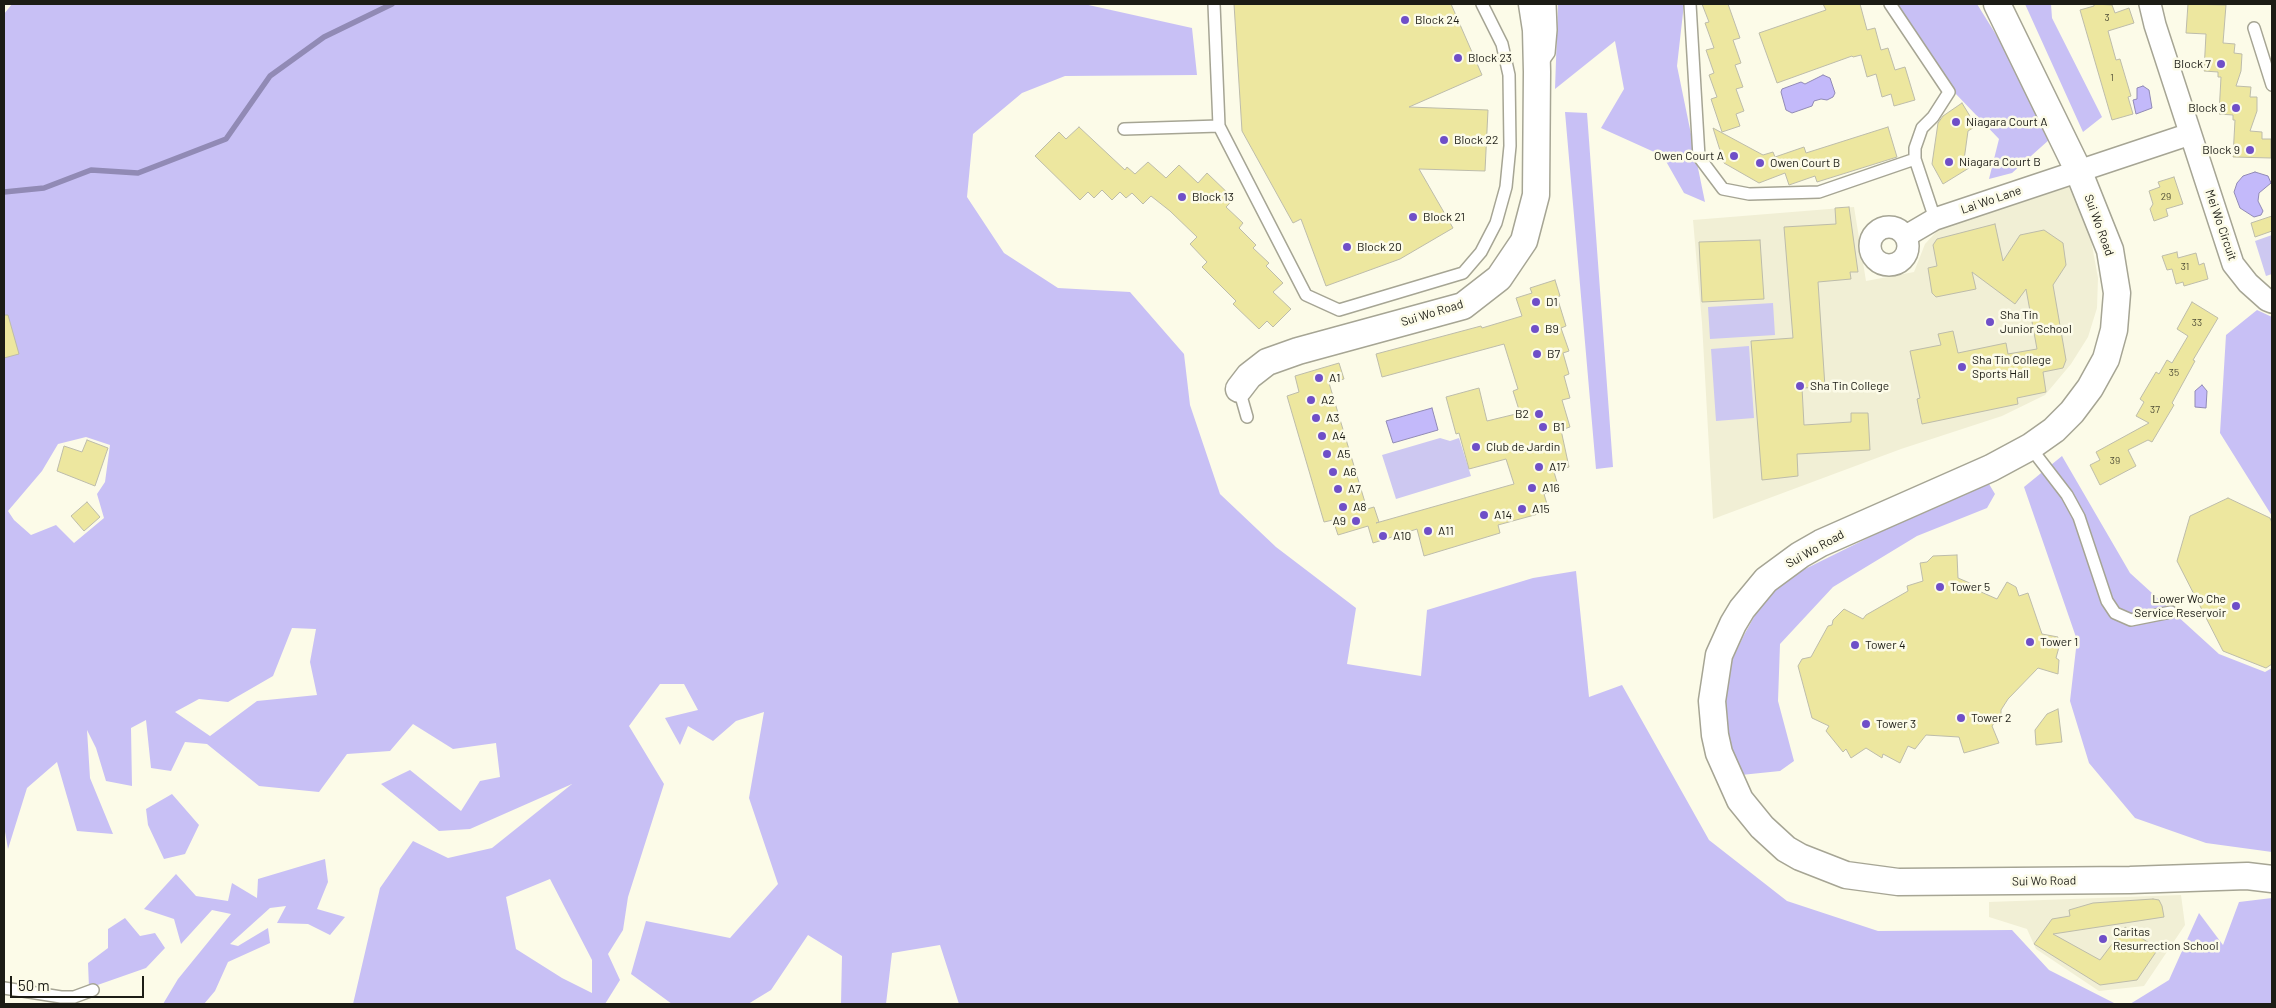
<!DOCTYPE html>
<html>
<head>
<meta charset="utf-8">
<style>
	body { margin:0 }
	#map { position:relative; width:2276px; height:1008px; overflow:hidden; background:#fcfbe8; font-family:Barlow,sans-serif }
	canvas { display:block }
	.frame { position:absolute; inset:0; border:5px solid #1c1c15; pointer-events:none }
	.scale { position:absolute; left:10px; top:976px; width:134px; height:22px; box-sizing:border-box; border:2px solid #1c1c15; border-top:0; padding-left:6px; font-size:15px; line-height:18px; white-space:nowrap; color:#1c1c15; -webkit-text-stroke:4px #fcfbe8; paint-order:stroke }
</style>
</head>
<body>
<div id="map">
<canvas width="2276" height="1008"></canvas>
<div class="frame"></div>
<div class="scale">50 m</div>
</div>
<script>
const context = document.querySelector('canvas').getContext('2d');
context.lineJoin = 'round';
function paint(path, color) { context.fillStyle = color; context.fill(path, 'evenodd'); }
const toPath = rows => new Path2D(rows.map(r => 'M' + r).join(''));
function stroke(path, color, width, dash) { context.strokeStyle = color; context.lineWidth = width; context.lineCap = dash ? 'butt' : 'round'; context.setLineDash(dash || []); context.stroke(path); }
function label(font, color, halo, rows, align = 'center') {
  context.font = font + ' Barlow,sans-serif'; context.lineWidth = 5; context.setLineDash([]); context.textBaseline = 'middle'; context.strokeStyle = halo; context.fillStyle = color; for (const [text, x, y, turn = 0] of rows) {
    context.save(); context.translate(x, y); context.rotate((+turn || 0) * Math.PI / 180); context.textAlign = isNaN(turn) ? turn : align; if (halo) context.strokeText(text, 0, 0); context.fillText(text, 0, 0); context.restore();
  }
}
paint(toPath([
	[2069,187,2091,240,2098,278,2097,308,2088,337,2071,364,2045,395,2002,416,1901,449,1713,519,1702,323,1693,220,1854,207,1866,281,1914,272,1925,244,1938,230],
	[2181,895,2185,925,2144,986,2099,991,2036,949,2027,929,1989,917,1989,902]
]), '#f1efd5');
paint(toPath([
	[2272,235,2272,274,2266,276,2255,241],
	[1773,303,1775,335,1710,339,1708,307],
	[1749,346,1754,418,1716,421,1711,349],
	[1440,438,1450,441,1459,438,1471,476,1396,499,1382,455]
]), '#cdc8f1');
paint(toPath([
	[12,4,1084,4,1192,28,1197,75,1065,76,1022,93,973,134,967,197,1004,253,1058,288,1130,292,1184,354,1190,405,1220,494,1276,547,1356,608,1347,664,1421,676,1427,610,1533,578,1576,571,1589,697,1622,685,1709,840,1787,901,1878,931,2012,930,2049,970,2116,1004,959,1004,940,945,892,953,886,1004,841,1004,842,956,808,935,771,990,748,1004,672,1004,631,974,646,921,730,938,778,884,749,798,764,712,736,721,713,741,688,726,680,745,665,718,698,710,684,684,660,684,629,726,664,784,628,897,623,930,608,954,620,980,605,1004,353,1004,380,888,413,841,448,858,492,848,572,784,470,829,439,831,381,784,410,770,461,811,480,781,500,777,496,743,453,749,413,724,390,751,347,754,319,792,259,786,207,744,185,742,171,771,151,768,146,720,131,728,132,786,106,781,96,748,87,730,90,778,113,834,77,831,57,762,27,788,8,849,4,826,4,14],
	[86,437,110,445,105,482,97,494,104,518,74,543,56,525,31,535,14,520,8,511,42,471,58,444],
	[292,628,316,629,310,662,317,695,257,701,210,736,175,712,199,699,228,702,273,676],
	[550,879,592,960,592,993,562,978,516,949,506,897],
	[1558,4,1684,4,1677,66,1705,202,1684,193,1663,156,1601,128,1624,89,1615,41,1555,89],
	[1895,4,1977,4,2000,41,2050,139,2012,173,1989,179,1999,139,1955,93],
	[2025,4,2051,4,2052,18,2102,117,2083,132],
	[1565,112,1587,113,1613,467,1596,469],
	[2257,310,2272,317,2272,516,2220,433,2226,335],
	[2062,456,2130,573,2219,654,2265,672,2272,668,2272,852,2206,843,2135,818,2089,763,2070,701,2077,640,2024,487],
	[1989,484,1995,494,1987,508,1917,536,1833,587,1780,644,1778,701,1794,761,1780,771,1741,775,1725,731,1720,685,1744,635,1764,599,1803,570,1969,488],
	[172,794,199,825,185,854,164,859,148,825,146,809],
	[325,859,328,882,317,909,345,917,330,935,308,924,277,923,286,906,270,908,230,944,238,946,268,928,270,943,228,962,215,991,204,1004,163,1004,178,979,231,914,212,910,181,944,174,919,144,909,176,874,196,896,228,901,232,883,257,898,258,879],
	[2272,898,2272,1004,2130,1004,2169,980,2199,913,2223,945,2239,902],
	[125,918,140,936,155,933,165,948,146,968,89,988,88,963,108,948,108,929]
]), '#c8c0f5');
const water = toPath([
	[1823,75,1830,78,1835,93,1833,97,1827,100,1821,99,1814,101,1812,106,1792,113,1786,110,1781,92,1782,89,1801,82,1805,84,1823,75],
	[2143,86,2149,90,2152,108,2136,114,2133,100,2137,99,2137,88,2143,86],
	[2255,172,2268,176,2271,183,2259,193,2258,201,2263,211,2261,215,2254,217,2240,208,2234,192,2237,183,2243,176,2255,172],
	[2202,385,2207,391,2206,408,2195,407,2195,391,2202,385],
	[1432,408,1438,430,1393,443,1386,421,1432,408]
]);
paint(water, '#c3b9fa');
stroke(water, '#918ab5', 1);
stroke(toPath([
	[4,192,44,188,91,170,138,173,226,139,270,76,324,37,392,4]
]), '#918ab5', 5.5);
const building = toPath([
	[1234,4,1451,4,1482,75,1409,107,1488,110,1485,171,1419,169,1453,228,1400,259,1326,286,1301,219,1293,223,1242,131,1234,4],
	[1702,4,1728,4,1740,38,1733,40,1741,63,1735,65,1743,87,1736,89,1744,111,1736,114,1740,126,1722,132,1711,99,1717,97,1709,75,1714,73,1706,50,1714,48,1705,23,1709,22,1702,4],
	[1823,4,1860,4,1867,30,1875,28,1881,50,1888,48,1895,70,1905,67,1915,100,1894,106,1891,94,1882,97,1876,74,1867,77,1861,55,1853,57,1852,56,1777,83,1759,33,1826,10,1823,4],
	[2094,4,2112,5,2115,13,2129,8,2134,23,2108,31,2116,60,2120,59,2131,96,2128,97,2133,114,2112,120,2080,10,2094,6,2094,4],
	[2188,4,2226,5,2223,43,2235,44,2234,53,2242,54,2241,71,2236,86,2251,87,2250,97,2257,97,2257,111,2250,131,2262,132,2262,139,2271,139,2271,158,2233,157,2235,120,2233,120,2233,115,2219,114,2221,77,2218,77,2218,72,2204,71,2206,34,2186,33,2188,4],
	[1962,103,1976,126,1968,131,1964,160,1969,168,1943,184,1932,164,1938,123,1943,116,1962,103],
	[1079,127,1125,170,1127,167,1135,174,1148,162,1166,178,1179,165,1198,183,1207,173,1234,199,1226,207,1243,223,1239,228,1256,245,1253,248,1269,263,1266,266,1283,283,1273,292,1291,309,1273,327,1267,321,1259,329,1233,304,1236,301,1202,267,1207,262,1190,244,1197,237,1170,211,1151,196,1143,204,1132,193,1126,198,1120,192,1112,200,1102,190,1094,198,1088,192,1080,200,1035,156,1059,132,1066,139,1079,127],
	[1888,127,1897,157,1817,182,1815,176,1789,185,1785,173,1759,183,1724,163,1713,128,1763,155,1773,152,1775,157,1804,147,1806,153,1888,127],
	[2174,177,2183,204,2166,209,2168,216,2154,221,2150,209,2153,204,2149,191,2160,187,2158,182,2174,177],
	[1849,207,1858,272,1850,272,1851,279,1818,282,1825,387,1802,388,1804,425,1851,422,1851,413,1868,413,1870,450,1797,454,1798,476,1762,480,1751,341,1793,338,1784,227,1836,224,1835,208,1849,207],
	[2272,216,2272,231,2255,237,2251,223,2272,216],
	[1995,224,2003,261,2020,235,2044,230,2063,243,2066,265,2053,285,2066,360,2063,368,2043,372,2046,392,2017,398,2018,404,1922,424,1917,399,1920,398,1910,351,1941,345,1938,334,1953,331,1958,353,2006,343,2008,354,2037,349,2026,289,2015,304,1972,272,1976,289,1936,297,1932,293,1928,268,1937,266,1933,245,1937,239,1995,224],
	[1760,240,1764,299,1702,302,1699,242,1760,240],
	[2177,252,2178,258,2196,253,2199,265,2204,263,2208,279,2184,286,2183,282,2176,284,2172,269,2167,270,2162,256,2177,252],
	[1555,280,1560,296,1557,297,1566,326,1561,328,1569,351,1563,353,1569,374,1564,376,1570,398,1562,400,1570,427,1561,430,1569,467,1554,472,1559,489,1544,494,1549,511,1498,525,1500,533,1424,556,1417,529,1373,543,1368,526,1338,535,1333,520,1324,522,1287,396,1299,392,1295,376,1339,363,1344,379,1329,383,1367,509,1374,507,1379,522,1376,523,1514,484,1506,459,1469,469,1459,433,1456,434,1446,397,1479,388,1487,421,1520,413,1513,391,1518,389,1504,344,1382,377,1376,354,1481,326,1482,328,1522,316,1516,298,1532,293,1530,288,1555,280],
	[2192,302,2218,318,2193,360,2195,361,2172,403,2174,405,2152,442,2148,440,2128,450,2136,466,2100,485,2090,465,2100,460,2096,452,2149,423,2136,416,2144,402,2140,399,2156,372,2159,374,2167,360,2172,363,2188,336,2177,329,2192,302],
	[4,315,8,315,19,354,4,358,4,315],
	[87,440,108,448,95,486,57,471,64,446,82,452,87,440],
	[2228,498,2270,518,2272,523,2272,664,2266,668,2223,651,2177,561,2190,516,2228,498],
	[87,502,100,517,84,531,71,516,87,502],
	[1957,555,1958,578,1972,584,1972,588,1997,599,2007,582,2016,587,2019,596,2028,593,2042,634,2058,637,2055,646,2059,647,2056,658,2059,660,2058,674,2038,668,2008,699,2001,710,2001,715,1992,726,1999,743,1964,753,1959,737,1926,735,1915,749,1908,746,1900,763,1883,754,1882,758,1866,748,1851,758,1846,749,1843,752,1826,731,1829,726,1812,718,1798,666,1802,659,1811,657,1828,626,1832,625,1833,620,1844,609,1863,619,1866,615,1908,591,1907,586,1923,581,1920,563,1927,562,1933,556,1957,555],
	[2058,709,2062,742,2036,745,2035,730,2047,714,2058,709],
	[2153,899,2159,900,2162,906,2164,917,2053,934,2100,960,2125,927,2158,949,2137,980,2100,985,2034,944,2052,919,2070,916,2069,910,2093,903,2153,899]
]);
paint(building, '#ede79f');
stroke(building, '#bdbcaa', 1);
const service = toPath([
	[1214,4,1219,126,1306,295,1339,310,1463,273,1481,252,1496,223,1506,187,1510,146,1509,75,1502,44,1482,4],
	[1690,4,1699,157,1723,189,1749,194,1819,192,1915,159],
	[1890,4,1949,92,1933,117,1922,128,1915,148,1915,159,1935,219],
	[2254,28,2272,85],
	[1544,60,1549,53,1551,30,1550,4],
	[1124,129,1219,126],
	[1239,389,1247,417],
	[2030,447,2067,495,2079,517,2107,601,2115,613,2131,620,2171,612],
	[4,988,61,997,74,997,93,990]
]);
const minor = toPath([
	[2150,4,2155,25,2233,264,2248,283,2267,300,2272,302],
	'1870 246a19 19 0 1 1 38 0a19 19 0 1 1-38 0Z',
	[1906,236,1935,219,2190,134]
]);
const tertiary = toPath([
	[1997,4,2078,170,2110,250,2117,293,2114,330,2106,359,2090,388,2072,412,2054,430,2030,447,1991,468,1821,543,1800,555,1766,580,1742,609,1733,624,1719,655,1712,701,1715,735,1719,753,1740,800,1762,827,1786,849,1800,857,1846,875,1898,882,2130,880,2247,876,2272,879],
	[1239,389,1249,376,1267,362,1298,351,1463,306,1499,278,1524,241,1536,195,1537,72,1536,30,1532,4]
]);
stroke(service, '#a6a594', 14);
stroke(minor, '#a6a594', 24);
stroke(tertiary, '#a6a594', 29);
stroke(service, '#fff', 11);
stroke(minor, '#fff', 21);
stroke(tertiary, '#fff', 26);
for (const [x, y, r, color] of [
	[1405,20,5,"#6f4fc8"],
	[1458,58,5,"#6f4fc8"],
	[2221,64,5,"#6f4fc8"],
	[2236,108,5,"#6f4fc8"],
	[1956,122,5,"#6f4fc8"],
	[1444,140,5,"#6f4fc8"],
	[2250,150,5,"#6f4fc8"],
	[1734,156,5,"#6f4fc8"],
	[1949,162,5,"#6f4fc8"],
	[1760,163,5,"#6f4fc8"],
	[1182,197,5,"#6f4fc8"],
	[1413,217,5,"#6f4fc8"],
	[1347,247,5,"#6f4fc8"],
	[1536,302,5,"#6f4fc8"],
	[1990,322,5,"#6f4fc8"],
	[1535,329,5,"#6f4fc8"],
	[1537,354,5,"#6f4fc8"],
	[1962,367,5,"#6f4fc8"],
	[1319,378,5,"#6f4fc8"],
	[1800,386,5,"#6f4fc8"],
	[1311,400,5,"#6f4fc8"],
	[1539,414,5,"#6f4fc8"],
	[1316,418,5,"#6f4fc8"],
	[1543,427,5,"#6f4fc8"],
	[1322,436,5,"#6f4fc8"],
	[1476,447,5,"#6f4fc8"],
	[1327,454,5,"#6f4fc8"],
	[1539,467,5,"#6f4fc8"],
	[1333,472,5,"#6f4fc8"],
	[1532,488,5,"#6f4fc8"],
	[1338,489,5,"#6f4fc8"],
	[1343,507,5,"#6f4fc8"],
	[1522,509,5,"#6f4fc8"],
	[1484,515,5,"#6f4fc8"],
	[1356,521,5,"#6f4fc8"],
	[1428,531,5,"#6f4fc8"],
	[1383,536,5,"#6f4fc8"],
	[1940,587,5,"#6f4fc8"],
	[2236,606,5,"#6f4fc8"],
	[2030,642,5,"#6f4fc8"],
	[1855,645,5,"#6f4fc8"],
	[1961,718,5,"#6f4fc8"],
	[1866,724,5,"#6f4fc8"],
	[2103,939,5,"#6f4fc8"]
]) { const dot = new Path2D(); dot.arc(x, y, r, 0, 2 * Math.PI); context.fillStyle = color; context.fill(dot); stroke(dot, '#fcfbe8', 2); }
label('10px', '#504f38', null, [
	["3",2107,18],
	["1",2112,78],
	["29",2166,197],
	["31",2185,267],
	["33",2197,323],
	["35",2174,373],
	["37",2155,410],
	["39",2115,461]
]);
label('12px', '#1c1c15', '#fcfbe8', [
	["Block 24",1415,20],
	["Block 23",1468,58],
	["Block 7",2211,64,"right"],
	["Block 8",2226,108,"right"],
	["Niagara Court A",1966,122],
	["Block 22",1454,140],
	["Block 9",2240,150,"right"],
	["Owen Court A",1724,156,"right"],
	["Niagara Court B",1959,162],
	["Owen Court B",1770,163],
	["Block 13",1192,197],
	["Block 21",1423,217],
	["Block 20",1357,247],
	["D1",1546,302],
	["Sha Tin",2000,315],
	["Junior School",2000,329],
	["B9",1545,329],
	["B7",1547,354],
	["Sha Tin College",1972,360],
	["Sports Hall",1972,374],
	["A1",1329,378],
	["Sha Tin College",1810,386],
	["A2",1321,400],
	["B2",1529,414,"right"],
	["A3",1326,418],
	["B1",1553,427],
	["A4",1332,436],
	["Club de Jardin",1486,447],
	["A5",1337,454],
	["A17",1549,467],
	["A6",1343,472],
	["A16",1542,488],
	["A7",1348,489],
	["A8",1353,507],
	["A15",1532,509],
	["A14",1494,515],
	["A9",1346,521,"right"],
	["A11",1438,531],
	["A10",1393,536],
	["Tower 5",1950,587],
	["Lower Wo Che",2226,599,"right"],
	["Service Reservoir",2226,613,"right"],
	["Tower 1",2040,642],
	["Tower 4",1865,645],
	["Tower 2",1971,718],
	["Tower 3",1876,724],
	["Caritas",2113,932],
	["Resurrection School",2113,946]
], 'left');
label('12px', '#1c1c15', '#fcfbe8', [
	["Lai Wo Lane",1991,200,-19],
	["Sui Wo Road",2099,225,70],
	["Mei Wo Circuit",2221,225,71],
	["Sui Wo Road",1432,313,-17],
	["Sui Wo Road",1815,549,-29],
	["Sui Wo Road",2044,881,-1]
]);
</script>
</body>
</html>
